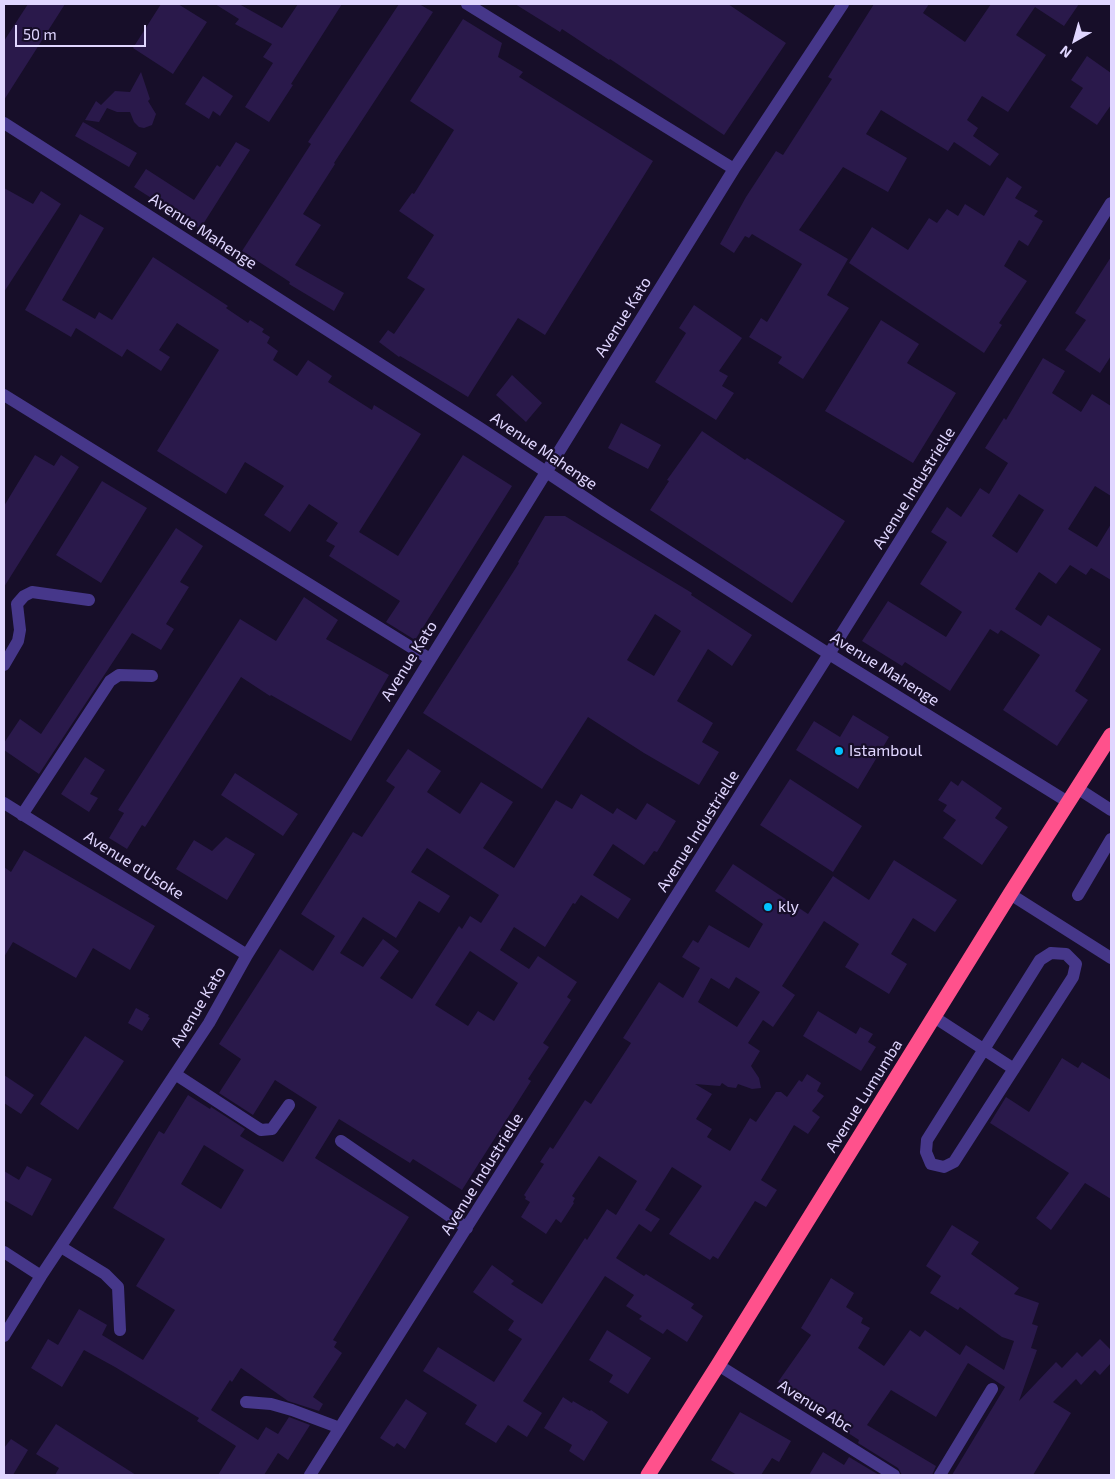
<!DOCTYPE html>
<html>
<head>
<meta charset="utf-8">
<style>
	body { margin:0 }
	#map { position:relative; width:1115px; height:1479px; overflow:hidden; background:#170e29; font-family:"Exo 2",sans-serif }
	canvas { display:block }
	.frame { position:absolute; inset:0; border:5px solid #e0d6ff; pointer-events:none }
	.north { position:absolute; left:1050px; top:15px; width:50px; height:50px; -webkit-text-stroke:4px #170e29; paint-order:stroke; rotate:218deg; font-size:14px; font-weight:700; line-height:20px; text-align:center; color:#e0d6ff }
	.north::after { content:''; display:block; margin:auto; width:18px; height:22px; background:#e0d6ff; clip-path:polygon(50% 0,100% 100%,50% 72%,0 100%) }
	.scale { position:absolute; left:15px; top:25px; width:131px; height:22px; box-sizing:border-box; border:2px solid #e0d6ff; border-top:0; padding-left:6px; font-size:15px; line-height:18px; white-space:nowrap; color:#e0d6ff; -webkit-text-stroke:4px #170e29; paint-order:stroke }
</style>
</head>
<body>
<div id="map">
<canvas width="1115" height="1479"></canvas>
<div class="frame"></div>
<div class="north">N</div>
<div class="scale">50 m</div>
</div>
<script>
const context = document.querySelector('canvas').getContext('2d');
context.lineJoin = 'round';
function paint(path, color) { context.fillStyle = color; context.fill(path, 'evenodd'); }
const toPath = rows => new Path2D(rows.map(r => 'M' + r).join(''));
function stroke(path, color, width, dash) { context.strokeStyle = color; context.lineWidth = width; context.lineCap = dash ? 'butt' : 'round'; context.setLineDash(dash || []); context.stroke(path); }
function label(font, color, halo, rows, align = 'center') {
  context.font = font + ' "Exo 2",sans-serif'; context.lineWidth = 4.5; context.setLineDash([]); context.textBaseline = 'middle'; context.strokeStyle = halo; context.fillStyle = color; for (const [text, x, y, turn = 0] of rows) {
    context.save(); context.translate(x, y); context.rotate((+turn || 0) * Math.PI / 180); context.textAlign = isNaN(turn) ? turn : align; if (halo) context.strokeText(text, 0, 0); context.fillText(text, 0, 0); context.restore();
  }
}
paint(toPath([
	[28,4,65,4,4,100,4,41],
	[161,4,178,4,207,22,173,74,133,48],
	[215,4,239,4,282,28,298,4,342,4,291,84,293,85,269,122,245,107,273,63,263,57,272,44,235,24,239,19],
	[399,4,419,4,433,12,334,163,335,164,303,214,321,225,295,265,344,293,334,311,289,284,290,282,242,251,311,144,308,142],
	[515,4,728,4,786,43,724,135,610,59,609,60,562,29,560,32],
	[874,4,929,4,923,13,965,42,991,4,1079,4,1064,26,1035,7,1016,35,1046,55,1008,112,982,96,967,120,978,128,973,136,999,154,990,166,954,142,948,151,881,110,866,134,907,158,888,192,843,167,799,230,848,259,827,295,849,308,803,379,778,363,782,357,749,337,761,318,767,322,802,264,752,234,749,238,745,236,734,253,720,244,746,197,776,151,783,155,832,79,828,77],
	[463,19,502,43,498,57,523,72,519,77,653,161,545,335,518,318,468,397,422,369,400,356,399,357,379,342,388,330,394,334,425,289,407,278,434,235,399,211,412,193,414,194,454,130,410,101],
	[1087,56,1111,73,1111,105,1097,125,1070,107,1083,88,1071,80],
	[141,72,150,99,148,101,156,114,152,125,144,128,139,127,134,122,130,112,117,112,107,108,99,122,85,120,96,101,101,105,115,91,130,92],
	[203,76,233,96,220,116,213,111,209,119,185,104],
	[83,122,137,153,129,167,75,136],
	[236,142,250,150,200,229,134,187,146,169,194,200,217,165,220,167],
	[1007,177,1022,187,1015,198,1038,211,1034,216,1043,221,1028,246,1019,240,1004,266,1027,281,999,323,1002,325,984,353,849,263,872,227,908,250,929,218,937,223,947,209,958,216,965,204,984,216],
	[4,188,33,204,41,191,61,204,4,292],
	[80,214,104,228,62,300,95,319,99,312,112,320,153,257,228,306,226,308,248,323,250,320,264,329,262,332,270,337,267,343,278,351,273,360,297,376,308,360,332,376,328,382,372,410,374,405,421,434,359,532,398,556,463,455,512,486,415,640,386,622,400,601,329,556,335,546,326,541,338,523,309,504,290,532,264,515,284,486,245,462,226,494,157,451,219,350,177,323,159,350,170,357,161,371,127,349,122,357,76,328,71,337,25,310],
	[1111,257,1111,356,1100,373,1065,350,1086,320,1075,313],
	[694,305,742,338,719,371,728,376,722,386,734,393,716,420,655,382,686,333,679,328],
	[881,320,919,344,907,363,956,393,913,463,825,411],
	[1043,358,1065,371,1052,393,1081,412,1092,394,1111,406,1111,496,1095,486,1068,529,1097,547,1111,524,1111,580,1091,568,1086,575,1070,565,1056,584,1039,572,1015,609,1041,626,1048,615,1101,649,1075,691,1088,700,1057,746,1003,710,1040,655,1001,630,998,634,990,629,950,691,905,662,902,666,862,641,888,601,946,637,962,612,920,584,947,542,931,532,947,507,961,517,980,488,989,494,1008,463,985,448,1004,418,1006,420],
	[1019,494,1044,510,1017,553,992,536],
	[512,375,542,403,526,422,496,395],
	[621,423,661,445,648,469,608,448],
	[702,431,745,460,747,458,845,521,792,603,650,510,669,481,667,480],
	[35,455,54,466,61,455,79,467,4,587,4,506],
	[102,481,147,508,101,583,56,555],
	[545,516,565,516,692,593,691,595,752,635,732,666,708,649,677,701,713,723,702,742,719,752,699,785,644,753,588,717,542,789,423,713,519,563,518,562],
	[655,614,681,631,654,676,627,660],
	[176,528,203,546,180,582,189,587,166,624,174,629,161,650,132,633,39,774,4,750,4,743,20,719,41,734],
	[304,597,338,620,326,639,389,675,351,741,271,695,270,696,241,677,145,827,142,825,127,849,109,838,124,813,118,810,240,619,276,641],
	[853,715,889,737,858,789,796,750,814,721,840,737],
	[408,749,441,771,427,792,460,814,481,782,513,802,483,848,514,868,556,800,572,809,581,794,613,814,617,808,636,820,647,803,676,821,657,852,654,851,644,865,613,844,593,875,631,899,618,919,581,895,575,904,573,903,545,947,514,927,500,950,529,969,538,956,577,982,567,997,571,1000,543,1043,549,1047,528,1079,531,1081,462,1190,413,1159,410,1163,339,1119,315,1158,409,1217,333,1340,337,1342,334,1347,342,1353,313,1397,323,1404,319,1411,288,1401,241,1368,232,1382,230,1380,211,1410,258,1440,266,1427,278,1434,289,1417,310,1425,288,1460,278,1453,264,1475,218,1475,236,1446,197,1421,199,1418,115,1367,84,1350,62,1387,31,1368,48,1339,58,1345,79,1309,107,1325,102,1335,143,1360,175,1310,136,1286,165,1239,113,1208,159,1131,164,1134,188,1095,210,1109,211,1107,245,1129,240,1136,283,1162,317,1107,275,1080,253,1115,219,1093,241,1059,219,1044,280,949,313,971,335,936,301,914,353,832,362,837,395,787,386,781],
	[427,848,499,895,481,923,470,916,462,929,459,926,412,999,380,978,399,951,383,939,363,967,340,953,363,917,396,938,419,901,439,913,450,896,411,872],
	[470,951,518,983,494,1021,478,1011,468,1026,435,1005],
	[204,1145,244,1170,221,1209,181,1184],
	[85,757,105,770,90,794,98,798,89,812,61,794],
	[235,773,298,814,283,836,221,795],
	[790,779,862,826,833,872,760,825],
	[962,780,1002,808,995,818,1008,827,982,865,943,838,956,820,943,811,947,805,938,800,951,781,958,786],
	[226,837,255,854,227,900,176,869,194,840,212,851],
	[24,850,155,926,130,970,93,948,76,978,13,942,4,957,4,867,11,872],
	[894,860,957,900,935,932,913,918,891,954,907,964,889,994,845,967,859,944,824,921,782,986,795,995,773,1027,763,1020,748,1043,760,1051,751,1066,759,1078,761,1088,752,1089,738,1084,736,1088,728,1087,722,1083,720,1086,695,1084,712,1094,696,1119,712,1129,707,1137,730,1151,750,1118,756,1122,776,1092,781,1092,787,1097,799,1080,802,1082,807,1074,821,1083,817,1091,824,1096,812,1111,820,1117,808,1134,794,1125,761,1180,777,1190,766,1207,755,1201,718,1259,713,1256,710,1260,669,1234,702,1186,672,1167,645,1210,660,1219,651,1232,639,1224,616,1258,644,1276,646,1274,694,1304,691,1308,703,1316,687,1342,667,1329,663,1334,639,1319,642,1316,626,1306,634,1295,605,1276,523,1401,542,1413,527,1437,508,1425,496,1443,465,1424,477,1405,423,1371,438,1347,494,1382,522,1339,508,1330,514,1321,473,1292,492,1265,514,1281,511,1284,542,1304,585,1238,587,1240,607,1209,616,1215,637,1181,599,1156,572,1196,575,1198,573,1202,574,1203,561,1223,556,1219,546,1234,521,1217,530,1202,525,1199,526,1197,524,1195,544,1164,540,1162,550,1147,553,1149,585,1100,591,1104,631,1043,623,1038,659,982,683,998,700,968,682,957,693,940,698,943,709,925,749,948,763,924,715,891,733,864,808,914,833,876,869,900],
	[736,977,760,992,737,1027,698,1002,711,978,729,989],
	[136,1008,149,1015,148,1017,150,1018,142,1031,128,1023],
	[818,1011,856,1034,860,1027,873,1034,868,1042,876,1047,861,1071,803,1036],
	[85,1036,124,1061,78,1130,40,1104],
	[1062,1058,1078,1068,1082,1062,1111,1080,1111,1199,1085,1183,1051,1230,1036,1218,1069,1173,990,1123,1006,1097,1029,1112],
	[4,1075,34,1095,21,1114,4,1103],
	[27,1166,52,1179,32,1216,4,1200,4,1171,19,1180],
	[952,1225,979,1242,971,1254,1019,1288,1014,1294,1039,1303,1032,1324,1038,1326,1031,1348,1037,1350,1019,1401,1056,1362,1062,1368,1077,1352,1082,1357,1100,1339,1111,1350,1111,1363,1100,1375,1095,1370,1081,1385,1076,1379,1053,1402,1071,1413,1033,1475,952,1475,1005,1387,968,1363,936,1417,891,1390,867,1425,936,1466,932,1475,902,1475,898,1468,858,1443,859,1440,831,1422,834,1417,778,1382,811,1335,801,1328,831,1278,854,1293,846,1307,863,1318,861,1323,870,1328,858,1348,884,1366,910,1330,920,1337,925,1330,960,1355,966,1345,1004,1370,1014,1341,1002,1337,960,1307,958,1310,930,1293,941,1276,926,1266],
	[607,1330,651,1358,628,1394,609,1382,613,1375,589,1360],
	[563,1397,572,1403,573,1401,590,1411,591,1410,608,1422,584,1461,569,1451,572,1445,544,1428],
	[406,1399,427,1413,405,1449,397,1443,394,1447,380,1438],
	[740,1412,791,1441,779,1462,772,1458,761,1475,737,1475,711,1460],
	[56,1424,136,1475,55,1475,59,1468,36,1454],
	[11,1439,28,1450,13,1475,4,1475,4,1448],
	[823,1452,844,1465,849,1457,879,1475,809,1475]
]), '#2a194b');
stroke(toPath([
	[467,4,734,169],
	[4,123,480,428,605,511,829,654,1068,802],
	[4,395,430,659],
	[4,665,18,641,20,630,17,604,24,596,32,592,89,600],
	[1077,788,1111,810],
	[4,803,247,955],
	[22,815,110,681,119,675,152,676],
	[1010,894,1111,958],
	[1078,895,1111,839],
	[1051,953,1066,954,1076,964,1073,977,954,1162,944,1167,931,1164,926,1152,927,1140,1040,960,1051,953],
	[934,1017,1014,1069],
	[175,1074,261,1130,272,1129,289,1105],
	[341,1141,467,1228],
	[61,1247,105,1274,118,1287,120,1330],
	[4,1252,41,1276],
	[4,1336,41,1276,209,1023,247,955,734,169,843,4],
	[718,1365,894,1475],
	[246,1402,271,1404,292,1410,340,1428],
	[310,1475,829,654,1111,203],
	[940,1475,992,1389]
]), '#46378a', 12);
stroke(toPath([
	[648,1475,718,1365,1010,894,1111,735]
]), '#ff518c', 15);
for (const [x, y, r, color] of [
	[839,751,5,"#02c2ff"],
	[768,907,5,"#02c2ff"]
]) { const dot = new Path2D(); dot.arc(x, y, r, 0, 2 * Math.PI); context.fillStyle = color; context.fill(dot); stroke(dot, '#170e29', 2); }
label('16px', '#e0d6ff', '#170e29', [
	["Avenue Mahenge",203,231,33],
	["Avenue Kato",623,317,-58],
	["Avenue Mahenge",544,451,34],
	["Avenue Industrielle",914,488,-58],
	["Avenue Kato",409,661,-58],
	["Avenue Mahenge",885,669,32],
	["Avenue Industrielle",698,831,-58],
	["Avenue d'Usoke",134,865,32],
	["Avenue Kato",198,1007,-59],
	["Avenue Lumumba",864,1096,-58],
	["Avenue Industrielle",482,1174,-58],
	["Avenue Abc",815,1406,32]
]);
label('16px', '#e0d6ff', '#170e29', [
	["Istamboul",849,751],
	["kly",778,907]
], 'left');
</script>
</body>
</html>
